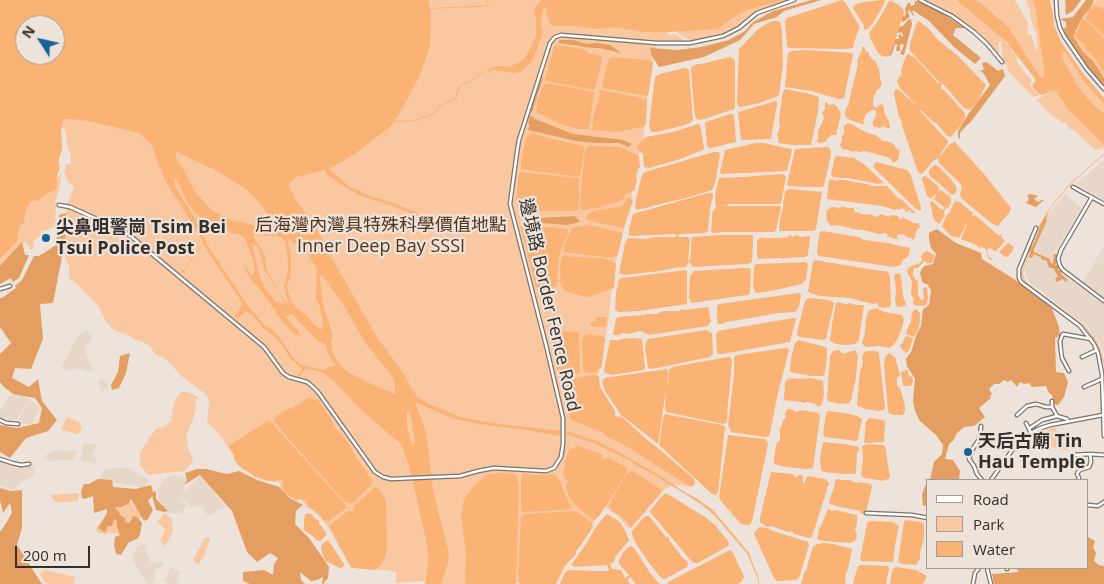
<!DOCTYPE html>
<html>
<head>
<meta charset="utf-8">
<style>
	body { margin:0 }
	#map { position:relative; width:1104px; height:584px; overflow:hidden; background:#eee3da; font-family:"Open Sans",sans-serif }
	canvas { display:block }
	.legend { position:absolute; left:926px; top:479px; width:162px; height:90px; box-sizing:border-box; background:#eee3da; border:1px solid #a39b94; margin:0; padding:6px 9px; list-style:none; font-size:15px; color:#332f2c }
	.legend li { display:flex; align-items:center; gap:10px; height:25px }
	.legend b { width:25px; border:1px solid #a39b94 }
	.north { position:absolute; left:15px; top:15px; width:50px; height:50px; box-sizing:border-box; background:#eee3da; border:1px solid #a39b94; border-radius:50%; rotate:305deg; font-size:14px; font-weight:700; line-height:20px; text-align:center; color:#332f2c }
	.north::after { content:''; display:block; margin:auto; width:18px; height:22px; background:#156395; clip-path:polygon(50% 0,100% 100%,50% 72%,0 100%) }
	.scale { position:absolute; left:15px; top:546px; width:75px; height:22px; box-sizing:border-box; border:2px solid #332f2c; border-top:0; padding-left:6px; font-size:15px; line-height:18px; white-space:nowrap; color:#332f2c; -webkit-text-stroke:4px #eee3da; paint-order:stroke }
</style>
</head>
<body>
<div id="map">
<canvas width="1104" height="584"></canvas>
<ul class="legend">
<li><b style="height:6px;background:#fff"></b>Road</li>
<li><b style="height:14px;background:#f9c8a0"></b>Park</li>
<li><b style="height:14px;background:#fab275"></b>Water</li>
</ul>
<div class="north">N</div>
<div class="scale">200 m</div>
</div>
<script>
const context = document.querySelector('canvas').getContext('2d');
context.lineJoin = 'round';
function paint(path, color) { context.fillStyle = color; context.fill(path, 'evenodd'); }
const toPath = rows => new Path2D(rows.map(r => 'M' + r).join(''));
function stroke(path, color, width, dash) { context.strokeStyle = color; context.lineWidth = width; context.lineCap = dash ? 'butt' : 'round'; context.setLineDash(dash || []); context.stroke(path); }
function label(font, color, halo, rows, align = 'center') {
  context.font = font + ' "Open Sans","Noto Sans TC",sans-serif'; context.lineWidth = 4.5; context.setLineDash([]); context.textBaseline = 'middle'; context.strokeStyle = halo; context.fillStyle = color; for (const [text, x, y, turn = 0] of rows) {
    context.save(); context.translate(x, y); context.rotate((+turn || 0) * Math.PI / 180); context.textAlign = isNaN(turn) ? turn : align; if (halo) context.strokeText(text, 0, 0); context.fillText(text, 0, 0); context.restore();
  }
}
paint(toPath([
	[1104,160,1104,200,1076,184],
	[1065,194,1082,208,1069,229,1052,214,1069,229,1055,252,1054,256,1055,264,1057,268,1063,274,1104,305,1104,354,1099,343,1087,327,1029,282,1025,275,1025,269,1046,218,1051,213,1050,212],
	[1104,246,1104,296,1083,282],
	[87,330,93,336,87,346,86,352,93,370,89,372,77,368,69,371,61,369,77,337],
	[102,377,109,384,102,393,98,382],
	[18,392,30,400,16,420,12,419,11,421,0,417,0,411,10,395],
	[31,400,40,409,32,424,24,424,18,420],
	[83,443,96,445,93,456,97,458,96,464,81,460],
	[56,450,77,451,74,460,50,461,45,458,46,455],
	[0,461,19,467,34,466,34,476,21,482,14,490,0,486],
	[128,467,149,480,143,489,132,485,100,481,103,470],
	[202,474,225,507,208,516,201,506,190,507,181,495],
	[173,475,186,478,184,489,180,496,187,506,181,513,169,513,158,500,157,490,163,480],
	[144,543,150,562,163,562,163,566,154,570,155,572,153,576,155,579,151,584,147,583,132,559,136,548],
	[171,567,180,572,176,580,179,582,178,584,168,584,164,580]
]), '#e7d7c9');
paint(toPath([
	[0,0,750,0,667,32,671,35,675,34,686,41,676,44,665,41,658,41,650,73,643,143,639,154,632,190,632,197,614,268,608,324,600,368,597,377,597,383,607,403,618,420,693,485,690,487,680,485,672,486,666,488,628,528,619,517,604,506,585,536,523,583,441,584,426,579,425,581,396,583,396,572,385,570,376,570,351,568,328,527,319,516,311,509,307,508,302,500,296,499,284,493,280,489,280,483,278,482,264,480,254,477,248,471,243,470,236,463,233,455,220,435,207,422,209,402,208,397,203,392,181,376,167,360,155,354,150,346,143,342,136,340,129,336,114,330,107,323,98,306,76,283,69,278,69,265,66,261,64,251,64,231,68,201,74,187,73,185,69,183,64,173,66,168,65,165,71,164,71,160,70,153,68,150,65,130,62,127,61,129,62,149,59,158,59,165,60,168,57,174,56,180,61,174,60,187,54,204,57,202,55,217,56,221,56,226,41,232,40,236,34,241,33,249,31,250,25,241,19,250,0,265],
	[25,25,55,25,55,55,25,55],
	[758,0,789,0,760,10,737,28,701,42,691,41,677,33,680,30],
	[926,0,955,0,965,5,1004,37,1007,44,1011,44,1012,51,1018,56,1016,60,1027,76,1028,75,1032,81,1030,85,1039,95,1033,97,1010,73,1003,59,1001,41,999,41,999,54,975,31,944,9],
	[976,0,1015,0,1028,23,1027,35,1031,34,1035,48,1038,51,1036,33,1031,19,1030,10,1026,0,1032,0,1035,6,1044,70,1044,76,1041,78,1009,28,985,6],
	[1097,0,1104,0,1104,86,1071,35,1086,9],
	[1063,51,1065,51,1085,83,1104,104,1104,124,1082,98,1062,56],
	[1052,90,1055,90,1059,94,1061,100,1074,116,1102,143,1104,145,1104,148,1095,150,1074,130,1069,129,1066,122,1061,123,1060,120,1051,115,1037,100],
	[181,392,185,392,191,393,199,398,195,400,196,409,192,422,186,435,188,449,192,457,193,461,186,470,183,471,149,475,140,466,140,453,149,438,156,429,165,426,171,421,174,402],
	[67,417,79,422,82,430,76,434,61,429],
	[1051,428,1056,428,1057,435,1062,439,1068,449,1067,451,1046,445,1049,435,1047,431],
	[79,493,78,501,56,503,50,495],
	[129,500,143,515,133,526,124,534,98,533,96,528,114,509],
	[165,513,172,519,173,532,165,546,160,541,165,529,157,522],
	[205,537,210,538,205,554,198,565,193,560],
	[45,570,76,577,73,584,50,584,45,583,40,574]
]), '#f9c8a0');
paint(toPath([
	[812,0,821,0,784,11,777,17,754,24,740,40,704,57,659,67,652,56,650,48,678,50,701,47,729,40,745,31,753,22,773,11],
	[1065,0,1081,0,1073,11,1066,15,1065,10,1066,8],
	[1086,0,1094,0,1090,9,1083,16,1073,36,1083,52,1093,61,1104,78,1104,89,1086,69,1065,36,1063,28,1066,28,1066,22,1060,19,1073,17],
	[915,1,919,2,940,12,965,28,956,28,953,35,981,58,975,64,954,47,929,21,914,11,912,11,914,15,913,16,909,9,908,13,910,17,903,22,901,20,901,17,906,15,905,9,908,3,910,3,911,6,914,5],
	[911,19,912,24,904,55,900,54,904,45,902,44,900,45,900,50,897,52,896,48,898,45,895,44,892,54,890,56,887,55,894,39,900,39,898,37,899,35,900,34,902,37,903,36,902,32,899,33,897,31,899,27,903,26,908,20],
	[559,40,573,40,587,44,597,43,610,45,621,53,600,48,592,48,559,43],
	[986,62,992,66,998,71,1003,69,1005,76,970,123,968,124,960,133,960,139,958,137,958,131,969,113,990,85,984,74,980,70,984,70,982,63],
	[541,76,543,78,532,112,529,113],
	[530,115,535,119,573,134,623,140,632,144,629,147,619,143,596,143,576,141,528,130,530,125,528,123],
	[1031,194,1038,196,1034,199,1038,202,1042,200,1044,200,1036,207,1026,203,1029,199,1027,195],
	[1049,212,1046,219,1047,220,1034,249,1034,252,1050,259,1050,262,1053,264,1054,254,1057,254,1061,256,1056,260,1057,262,1055,265,1057,265,1059,267,1058,270,1061,270,1061,274,1068,280,1065,282,1064,280,1062,279,1057,282,1055,279,1058,276,1053,268,1049,268,1047,261,1041,259,1041,257,1033,254,1033,257,1029,258,1030,253,1028,251,1035,241,1034,239,1036,238,1040,224],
	[66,213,65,241,53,303,40,304,43,339,31,369,15,368,12,378,29,387,38,379,42,401,57,420,48,431,26,438,10,458,0,452,0,425,17,428,39,423,42,408,35,398,13,394,4,387,0,382,0,354,11,343,0,327,0,298,2,298,16,288,15,286,22,280,34,256,39,256,56,245,59,215],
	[525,214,539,218,575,216,580,222,567,225,529,222,518,216],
	[937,229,956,243,981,253,982,259,1014,279,1051,306,1059,327,1060,336,1055,338,1056,372,1064,373,1068,382,1064,397,1058,405,1054,404,1052,395,1049,393,1046,386,1032,387,1029,383,1024,384,1020,382,1017,387,1011,380,1008,382,1004,380,999,384,994,384,989,389,992,394,990,396,991,398,979,408,985,417,974,426,964,427,957,433,953,441,949,444,945,459,953,460,960,471,959,480,930,480,934,462,942,454,943,445,936,435,920,421,915,411,913,401,915,379,907,366,906,359,911,352,917,333,921,326,923,309,929,305,931,291,928,285,922,282,920,272,924,266,933,264,936,254,931,248,929,238,929,233],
	[22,242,25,255,29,255,19,278,13,282,11,278,0,284,0,266],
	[130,353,126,373,119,388,112,390,111,385,118,372,120,356],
	[197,469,206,469,227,474,239,471,257,480,279,487,290,498,303,505,296,511,295,524,309,538,329,567,328,578,323,584,322,584,323,577,317,580,311,581,300,572,301,580,305,584,250,584,243,581,243,572,264,570,273,575,274,564,278,558,270,553,257,562,247,552,232,511,200,475,184,485,187,480,185,473],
	[98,479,112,480,113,487,136,489,151,485,153,492,156,491,156,499,168,511,164,512,156,510,152,496,148,501,153,510,148,519,144,521,131,499,128,504,121,507,115,507,118,511,121,516,125,518,125,522,130,523,133,516,137,517,142,523,140,535,137,539,129,542,121,555,116,554,114,545,115,537,120,535,117,527,117,521,114,519,112,526,107,526,105,536,105,532,98,528,107,513,107,509,94,513,93,496,84,499,82,498,81,491,84,484,89,484],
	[928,483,928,505,923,506,922,495,925,486],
	[0,488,11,491,22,490,22,528,17,545,42,584,0,584,0,532,7,522,12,512,10,503,3,513,0,500],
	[1088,537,1095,541,1093,547,1096,553,1094,561,1099,565,1104,566,1104,584,994,584,992,574,1019,572,1016,568,1088,568]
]), '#e59e61');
paint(toPath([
	[0,0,428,0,431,13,430,46,420,75,402,109,391,126,353,155,329,169,350,187,359,190,367,195,396,204,417,213,417,216,396,207,361,196,343,186,326,174,326,170,296,177,288,185,296,200,318,230,326,248,378,339,400,368,417,397,431,405,460,417,492,423,561,431,560,436,526,430,479,424,451,418,415,402,426,432,433,491,449,554,448,563,441,584,425,584,428,564,428,552,426,539,409,465,401,444,360,409,334,381,322,372,309,369,304,370,300,376,298,376,302,369,291,359,281,344,273,335,263,328,252,315,246,311,237,318,234,316,242,306,240,299,206,249,197,231,166,182,155,155,154,148,140,133,92,122,72,119,64,119,61,129,62,149,59,158,59,165,60,168,57,174,57,187,54,191,48,193,37,201,33,201,30,202,25,212,24,223,22,223,19,228,17,241,0,259],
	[25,25,55,25,55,55,25,55],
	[175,151,217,171,247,190,257,200,276,225,271,228,267,228,230,220,211,210,193,189,186,174,177,160],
	[174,179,176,179,180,186,189,206,203,220,219,228,221,228,231,233,238,234,245,238,253,260,255,271,252,276,243,264,248,275,265,296,282,321,294,334,302,336,285,316,292,314,318,341,325,344,328,354,336,366,328,367,327,369,324,370,302,365,295,360,279,337,271,329,265,326,248,306,208,246,196,220,176,188],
	[254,235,278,236,283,238,285,242,287,250,288,263,288,271,284,286,288,301,286,303,267,271,265,257,262,250,253,237],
	[289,239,306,252,317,268,316,299,319,304,323,321,323,327,321,330,311,322,306,315,297,309,291,301,287,287,288,282,291,279,291,252,288,244],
	[252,244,257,246,260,252,264,269,281,295,284,304,276,302,267,291,260,278],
	[321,274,343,304,366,344,390,373,395,383,395,394,367,382,348,372,341,366,335,358,332,351,331,339,333,337,322,300,320,278],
	[407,411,408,411,410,414,412,423,415,443,414,445,411,442,407,427],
	[540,0,784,0,747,10,731,19,718,29,671,32,645,32,615,27,598,29,574,26,552,26,547,17,547,9,544,6,541,18,541,26,543,32,535,55,530,64,520,72,513,73,493,70,485,73,490,68,499,66,509,67,518,63,525,58,536,36,536,18,534,12,536,6,541,1],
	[842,0,845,2,860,27,856,36,853,48,845,49,789,48,787,46,785,22,787,18],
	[883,0,885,1,884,4,873,23,869,28,866,30,864,29,864,26,853,8,854,5,864,2],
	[956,0,976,0,985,6,1009,28,1041,78,1044,76,1044,70,1035,6,1032,0,1050,0,1053,14,1054,25,1061,42,1082,72,1104,98,1104,104,1085,83,1065,52,1063,51,1062,57,1077,85,1091,103,1104,114,1104,145,1069,111,1056,91,1052,90,1043,95,1039,94,1032,86,1036,80,1006,41],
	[889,1,892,1,900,6,903,9,904,13,891,52,889,55,886,57,882,56,878,53,870,38,869,33,879,19],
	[1095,6,1101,7,1104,10,1104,36,1086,18,1089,11],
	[1082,20,1087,21,1104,39,1104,71,1101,70,1100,66,1095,58,1085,48,1084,44,1080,41,1074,35,1079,29,1080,23],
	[773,21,779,21,781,24,782,32,783,65,779,95,776,97,759,103,742,107,739,107,737,103,739,49,756,31,764,25],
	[919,21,929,29,936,38,959,57,986,85,978,101,972,108,969,110,963,107,943,84,941,85,941,89,944,90,965,113,965,118,961,125,951,137,947,136,937,124,933,122,921,110,920,111,948,141,948,143,939,156,941,155,950,144,955,142,984,174,1011,208,1009,213,998,226,991,223,961,198,960,193,962,188,961,184,942,166,939,163,938,158,934,160,923,173,921,174,918,172,902,126,901,120,899,117,894,94,895,90,898,89,919,108,900,88,898,84,897,81,900,76,902,75,901,70,904,61,906,59,905,57,908,54,914,57,938,83,940,83,910,51,910,43,917,22],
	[557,45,583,49,589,54,598,55,602,57,602,60,595,89,593,90,546,81,545,79,554,47],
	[862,47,864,47,866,51,869,53,869,55,872,59,875,61,879,69,880,77,880,78,882,84,879,89,877,90,873,99,873,105,876,108,881,104,883,105,884,109,884,112,889,122,890,128,886,128,885,126,879,128,873,126,873,124,872,123,876,116,876,110,872,110,866,114,863,121,865,125,850,120,845,116,846,108,848,106,858,64,857,61,862,50],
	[807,50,852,53,853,55,844,98,841,99,839,99,811,91,785,87,788,53,791,51],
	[612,57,648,60,652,62,653,64,648,96,602,88,608,60],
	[730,57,734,59,735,61,735,107,734,109,701,120,696,119,694,109,691,70,691,67,697,64,701,64],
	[684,68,688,69,689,71,693,120,690,123,681,126,657,132,651,132,649,126,655,77,660,74],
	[545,84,553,84,594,92,590,124,588,129,578,129,570,127,558,123,536,112,538,100,543,86],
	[785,89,806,93,819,97,818,112,811,145,792,145,779,143,778,141,778,136,777,135,780,127,779,120,782,97,783,92],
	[601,90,647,99,646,124,643,127,616,132,593,130,592,128,594,114,600,94,599,91],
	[776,101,777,102,777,104,771,139,741,140,738,112],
	[825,102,826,102,829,105,834,104,837,107,841,114,836,135,831,135,827,139,827,141,821,143,817,142,817,139,819,138,818,137,818,130,820,128,820,126,822,124,824,117,822,112,825,109],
	[730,114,733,114,734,116,736,142,711,148,709,148,707,146,705,123,706,122],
	[848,123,851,124,865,132,877,136,883,141,886,141,894,144,895,147,900,151,898,160,893,163,890,158,865,151,860,152,856,151,853,152,848,150,842,149,841,146,839,146,842,141,842,136,844,133,844,126],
	[698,124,700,125,701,129,704,148,703,150,680,159,650,168,644,167,643,154,638,150,637,147,640,143,646,137,673,132],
	[532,133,548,138,583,146,584,148,583,159,580,176,571,176,521,169,521,161,526,139,529,134],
	[756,143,764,143,791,149,792,151,787,171,721,174,720,172,725,150],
	[589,146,619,147,627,150,639,156,640,168,638,169,636,177,637,178,635,190,626,194,623,199,620,201,600,207,584,210,581,209,580,207,582,177,585,152,587,147],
	[827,147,830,148,831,154,824,185,823,187,806,187,789,186,787,185,795,149],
	[714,152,719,152,720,155,715,184,712,190,689,197,637,210,635,208,636,199,642,175,645,172],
	[837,156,847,157,849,158,851,157,856,159,865,165,884,183,878,184,848,178,840,178,833,177,831,174,835,157],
	[876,162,907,170,910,173,921,207,921,210,918,210,915,208,873,167],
	[934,165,938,166,951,179,957,189,954,195,951,194,949,197,951,198,951,203,948,208,945,209,944,212,945,215,939,224,934,220,930,202,932,201,933,202,942,210,945,208,934,199,937,193,932,198,930,198,927,196,922,179,924,176,927,177,939,187,939,190,938,192,941,190,949,196,950,193,929,175,929,171],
	[521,172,578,178,579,180,579,203,578,209,575,211,534,211,519,209,517,206,516,200,519,173],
	[780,174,783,174,786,177,781,203,779,204,728,204,727,206,779,206,781,207,776,230,774,232,723,232,715,233,713,233,711,231,712,219,712,213,716,207,715,200,716,190,719,178,744,177],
	[832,179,836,181,838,180,843,180,867,184,872,186,887,186,898,198,902,200,916,213,911,213,911,210,906,212,905,209,901,208,900,210,896,209,895,210,882,206,827,199,829,180],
	[788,189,822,192,816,229,814,231,779,231,780,219,782,210,783,209,783,204,785,192],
	[708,193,711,193,713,194,713,197,710,208,708,231,705,233,679,234,678,236,679,237,688,237,690,239,688,261,690,260,692,237,721,235,752,235,753,236,753,244,752,261,751,263,747,264,695,267,692,267,690,262,688,263,686,267,674,268,660,271,624,275,619,273,625,243,628,238,645,239,656,237,676,237,676,234,630,236,629,235,629,229,633,214],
	[628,197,633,200,624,228,595,222,586,219,587,214,594,211,622,206],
	[955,201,960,202,971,212,973,212,972,217,975,215,998,235,1000,236,1001,234,1002,235,1001,237,1005,241,996,251,994,251,991,248,987,249,987,251,989,256,992,259,990,261,985,248,980,247,978,248,978,246,974,244,961,239,967,224,965,225,965,227,959,238,954,236,952,237,946,231,942,226,946,216,949,213],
	[842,206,847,208,854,208,855,213,859,212,860,214,866,214,868,215,870,214,877,217,882,214,888,217,891,215,898,216,900,220,903,217,905,219,909,220,913,223,918,223,920,227,916,231,915,238,912,240,912,238,906,237,906,236,903,234,901,235,899,234,897,235,897,236,898,238,896,239,887,236,887,233,879,234,863,230,853,229,838,225,831,226,827,221,826,211,831,207,836,207,839,209],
	[525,225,568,229,568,234,562,247,559,259,557,279,558,281,556,287,538,288,536,287,521,228,523,226],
	[589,225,623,233,618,254,617,256,615,257,603,257,601,256,586,255,565,252,564,250,564,246,569,234,572,228],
	[822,231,859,237,864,240,887,243,910,248,909,255,902,261,901,265,894,267,819,256,817,254,817,250,819,237,820,232],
	[789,235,793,237,796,235,801,237,809,236,810,237,808,255,805,257,786,258,784,259,779,258,758,259,757,256,757,240,762,237,764,238,780,238,788,237],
	[1008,243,1014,247,1012,252,1007,257,1005,257,999,252],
	[927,251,934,255,934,259,931,263,927,263,924,261,918,268,914,268,913,272,913,276,918,282,918,295,921,300,923,300,924,298,923,294,923,289,925,287,927,288,928,298,927,304,923,306,914,305,913,302,914,299,911,294,912,281,908,274,907,270,911,266,919,264,922,260,921,256,923,253],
	[564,255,574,257,603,258,615,262,616,264,614,288,588,297,578,295,565,291,559,281,561,278,560,271,561,259],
	[815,260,881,271,886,271,889,273,890,278,891,304,890,307,884,308,879,307,877,303,873,304,849,298,820,296,810,293,808,291,812,267,813,262],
	[805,262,807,263,808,265,806,279,802,284,776,290,757,293,755,292,753,287,754,267,755,265,757,264],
	[742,268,749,268,751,270,750,293,748,295,691,303,690,301,689,296,690,276,694,271],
	[686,270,687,271,687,304,639,311,619,312,615,310,616,293,619,279,622,278],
	[897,273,900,274,901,277,903,296,906,304,905,306,900,307,897,307,895,300,896,289,894,277,895,274],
	[798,293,800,293,801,295,799,306,797,310,795,312,779,313,727,322,722,324,718,324,717,321,717,306,719,304],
	[809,298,829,300,833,302,834,304,826,339,823,340,800,337,797,335,797,332,805,301,807,299],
	[838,302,845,304,848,304,849,303,856,305,864,305,859,339,858,342,855,344,846,345,836,344,830,341,832,324,836,303],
	[708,307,711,321,708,326,649,335,640,331,629,334,623,333,619,335,614,335,613,334,616,319,618,317,644,315,646,314,656,314,663,311,680,311,682,309,685,310],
	[877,308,879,310,885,312,902,315,904,320,901,331,896,342,890,348,879,346,867,347,864,346,862,343,865,332,866,319,869,310],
	[916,309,920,313,920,321,918,329,914,337,906,334,908,327,911,322,912,312],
	[596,317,606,317,606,326,594,327,590,324,590,323,596,321],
	[793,318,796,319,790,342,722,354,719,354,717,353,716,334,718,331],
	[706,330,712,333,713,354,710,357,657,368,650,369,648,367,645,348,646,342,648,339],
	[563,331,576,332,579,334,580,373,563,375,559,374,558,372,550,334,551,332],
	[588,334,601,336,605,338,602,366,597,372,586,373,583,370,582,340,584,336],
	[906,336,913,338,910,348,908,352,906,353,901,348,900,346,901,344,903,343,904,339],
	[634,338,642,339,645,368,643,370,612,375,605,373,604,370,610,340,619,340,621,339],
	[798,340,822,346,827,348,827,356,825,373,823,376,811,376,790,372,791,359,795,343],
	[785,348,788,348,789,350,777,397,770,433,769,436,765,437,731,432,728,425,734,375,734,357,737,355],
	[839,350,843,354,855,350,858,355,856,377,851,400,849,403,846,404,843,403,839,404,828,401,827,399,830,356,833,351],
	[866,351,876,351,879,353,885,407,884,410,879,411,866,409,858,406,857,404,860,371,863,363,862,356,864,353],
	[889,353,895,357,900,375,899,377,897,378,897,384,898,387,900,388,905,406,905,411,903,415,893,415,889,413,888,411,884,366,885,357],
	[728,357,730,357,732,360,729,396,728,401,727,422,723,424,666,412,665,408,666,390,658,444,621,415,605,391,602,382,604,378,667,369,668,371,667,390,669,370,672,367],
	[906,370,908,370,909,377,912,376,913,381,911,386,904,386,903,385,901,372],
	[593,375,597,375,599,377,600,387,615,411,615,416,622,417,646,439,659,449,693,478,695,482,693,486,689,486,621,443,606,436,604,433,600,432,570,419,569,412,561,383,567,380],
	[796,378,798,379,811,378,823,381,824,394,822,404,819,407,815,404,807,402,804,403,801,402,784,400,785,382,788,379],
	[308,398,314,399,319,401,333,422,334,427,347,441,356,457,372,480,372,483,371,485,354,502,350,504,345,502,281,430,274,421,276,416,284,411,296,406],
	[787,409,792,409,796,412,802,410,819,413,820,417,813,468,807,469,785,467,774,464,774,458,777,442,779,442,780,440,780,428,782,426,783,420,786,417,785,414],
	[828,411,844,413,858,416,862,419,858,439,856,441,825,437,823,434,826,413],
	[665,414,722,425,725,427,718,492,716,495,712,494,659,445,663,418],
	[869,418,883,420,885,421,884,442,865,443,864,442,866,422],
	[268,421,272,422,279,431,299,453,300,456,303,457,345,504,346,508,329,521,323,520,320,515,309,507,305,500,301,499,296,500,285,493,282,485,283,483,282,480,277,479,274,482,271,480,267,481,253,475,242,468,235,461,234,455,229,446,230,445],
	[566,431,597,441,613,449,659,475,686,493,696,498,713,510,749,553,759,580,759,584,758,584,758,580,748,555,716,517,701,504,653,474,636,465,634,465,634,464,631,461,623,457,591,442,567,435],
	[728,435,765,439,767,441,768,444,753,517,751,523,749,525,745,525,741,524,721,501,719,497],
	[823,442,845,444,859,447,859,450,857,453,856,472,855,474,844,474,824,472,821,470,820,457],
	[868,444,884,445,885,446,890,477,888,479,883,481,879,480,864,478,861,475,863,458,862,446],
	[577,446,584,448,600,454,602,456,602,460,607,458,611,459,626,467,627,469,627,472,600,515,595,520,592,519,575,505,569,496,566,487,566,484,569,481,564,477,563,472,565,468,565,463,569,450],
	[631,471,634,472,661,489,661,493,631,528,623,518,611,510,609,507,614,495,626,475],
	[771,472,793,474,795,477,800,475,803,476,803,483,805,483,807,477,808,476,825,479,829,483,812,537,809,538,794,534,792,531,788,532,771,526,767,527,760,522,760,518],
	[501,473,516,474,519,487,516,584,465,584,466,551,461,517,464,500,473,487,483,478,490,474],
	[525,474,538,475,553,474,556,475,560,481,564,493,572,508,565,510,523,512,521,511,521,480,522,475],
	[837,479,841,480,849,480,857,483,858,482,871,484,872,487,866,512,862,514,860,511,835,506,829,503,829,501,834,488,835,481],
	[375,487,377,487,381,492,386,501,387,548,385,557,380,566,374,570,355,568,351,567,329,526,348,511,353,511,354,506],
	[666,493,705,517,715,525,728,541,729,543,728,546,698,563,693,563,650,512,650,511,661,497],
	[828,509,832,511,835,510,857,515,857,523,855,531,857,533,856,539,853,542,850,543,824,541,817,539,819,529,821,526],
	[576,511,592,523,593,527,581,545,576,551,576,554,565,566,556,584,520,584,519,581,518,573,521,517,524,514],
	[307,513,311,514,317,520,319,520,319,523,327,534,321,541,316,540,315,538,304,530,304,520,305,515],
	[607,514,619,521,625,530,629,540,620,551,615,557,614,562,610,564,612,569,621,570,625,578,629,575,619,564,619,560,623,553,627,548,631,546,635,549,650,573,660,584,636,584,630,577,627,580,630,584,560,584,565,572,569,570,594,571,606,571,609,570,607,565,575,567,571,565,586,544,596,527,604,517],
	[645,516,649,516,666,537,669,537,669,540,682,557,687,561,688,566,687,567,665,579,662,579,649,563,635,542,632,534,632,531],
	[906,520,921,522,924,524,924,538,920,553,920,559,916,565,902,564,898,562,904,521],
	[870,521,893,522,899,526,895,545,893,562,861,561,860,559,867,524,868,522],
	[759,527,768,528,770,530,808,542,809,545,799,578,796,580,777,581,774,578,755,536,754,533],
	[328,540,344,564,343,567,340,568,325,561,321,548,322,544],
	[826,543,833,544,852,549,848,569,846,573,845,584,801,584,804,573,807,569,808,563,813,547,817,544],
	[730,550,732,551,743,574,744,577,741,582,738,584,668,584,668,582],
	[860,565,888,566,889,569,886,584,853,584,856,572,858,567],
	[896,567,916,570,927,576,923,584,890,584,892,571,893,569]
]), '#fab275');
stroke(toPath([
	[430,10,437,8,487,6,488,0],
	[394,121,414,121,432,114,438,111,438,107,456,98,459,87,463,84,470,82,478,75,485,73],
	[1104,154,1069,185,1050,208,1043,220,1022,273,1025,282,1085,327,1096,341,1100,350,1104,363],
	[182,273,201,246,204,245]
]), '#fab275', 1);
const minor = toPath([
	[920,0,952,16,974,32,987,44,1002,62],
	[1056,0,1057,16,1060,28,1064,36,1086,68,1104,89],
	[1073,187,1104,204],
	[1092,197,1061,250,1058,259,1060,266,1063,270,1104,301],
	[59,205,70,207,117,228,128,234,264,347,283,373,289,377,307,382,312,386,318,392,375,472,383,477,391,479,460,476,478,471,494,468,546,471,554,468,561,457,563,444,563,418,546,345,510,204,517,152,519,140,550,43,555,37,561,35,657,43,690,43,723,36,739,28,757,13,794,0],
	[1036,228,1019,269,1019,278,1021,282,1080,326,1094,344,1098,353,1102,374,1104,436],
	[0,289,10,286],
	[1082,357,1097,350],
	[1069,371,1062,358,1061,351,1060,341,1063,334,1091,339],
	[1084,387,1102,379],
	[1052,401,1052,407,1057,416,1067,419,1068,421],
	[1017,415,1027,406,1036,404,1046,407,1052,407],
	[0,420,6,423,18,424],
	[1026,423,1031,433],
	[981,426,980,438,972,450,969,459,974,466,977,474,982,480],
	[1030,428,1042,420,1057,416],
	[1073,455,1090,454,1104,455],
	[0,459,12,463,21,465,29,464],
	[991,480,1013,449,1031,433,1038,429,1050,425,1103,415],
	[1078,480,1079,478,1077,474,1078,472,1080,470,1089,467,1091,462,1090,454],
	[1088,505,1098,506,1104,502],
	[866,513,912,515,928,518],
	[987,568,991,584],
	[1007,568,1007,569],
	[973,584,975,573,979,568]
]);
stroke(minor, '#7c726a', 5);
stroke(minor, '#fff', 2.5);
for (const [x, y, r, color] of [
	[46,238,5,"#156395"],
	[968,452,5,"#156395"]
]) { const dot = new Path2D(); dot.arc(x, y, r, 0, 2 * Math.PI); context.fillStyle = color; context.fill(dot); stroke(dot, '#eee3da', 2); }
label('18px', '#52341a', '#eee3da', [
	["后海灣內灣具特殊科學價值地點",381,226],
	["Inner Deep Bay SSSI",381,247]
]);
label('bold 18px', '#332f2c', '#eee3da', [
	["尖鼻咀警崗 Tsim Bei",56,228],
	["Tsui Police Post",56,249],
	["天后古廟 Tin",978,442],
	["Hau Temple",978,463]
], 'left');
label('18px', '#332f2c', '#eee3da', [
	["邊境路 Border Fence Road",549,305,77]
]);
</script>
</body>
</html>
